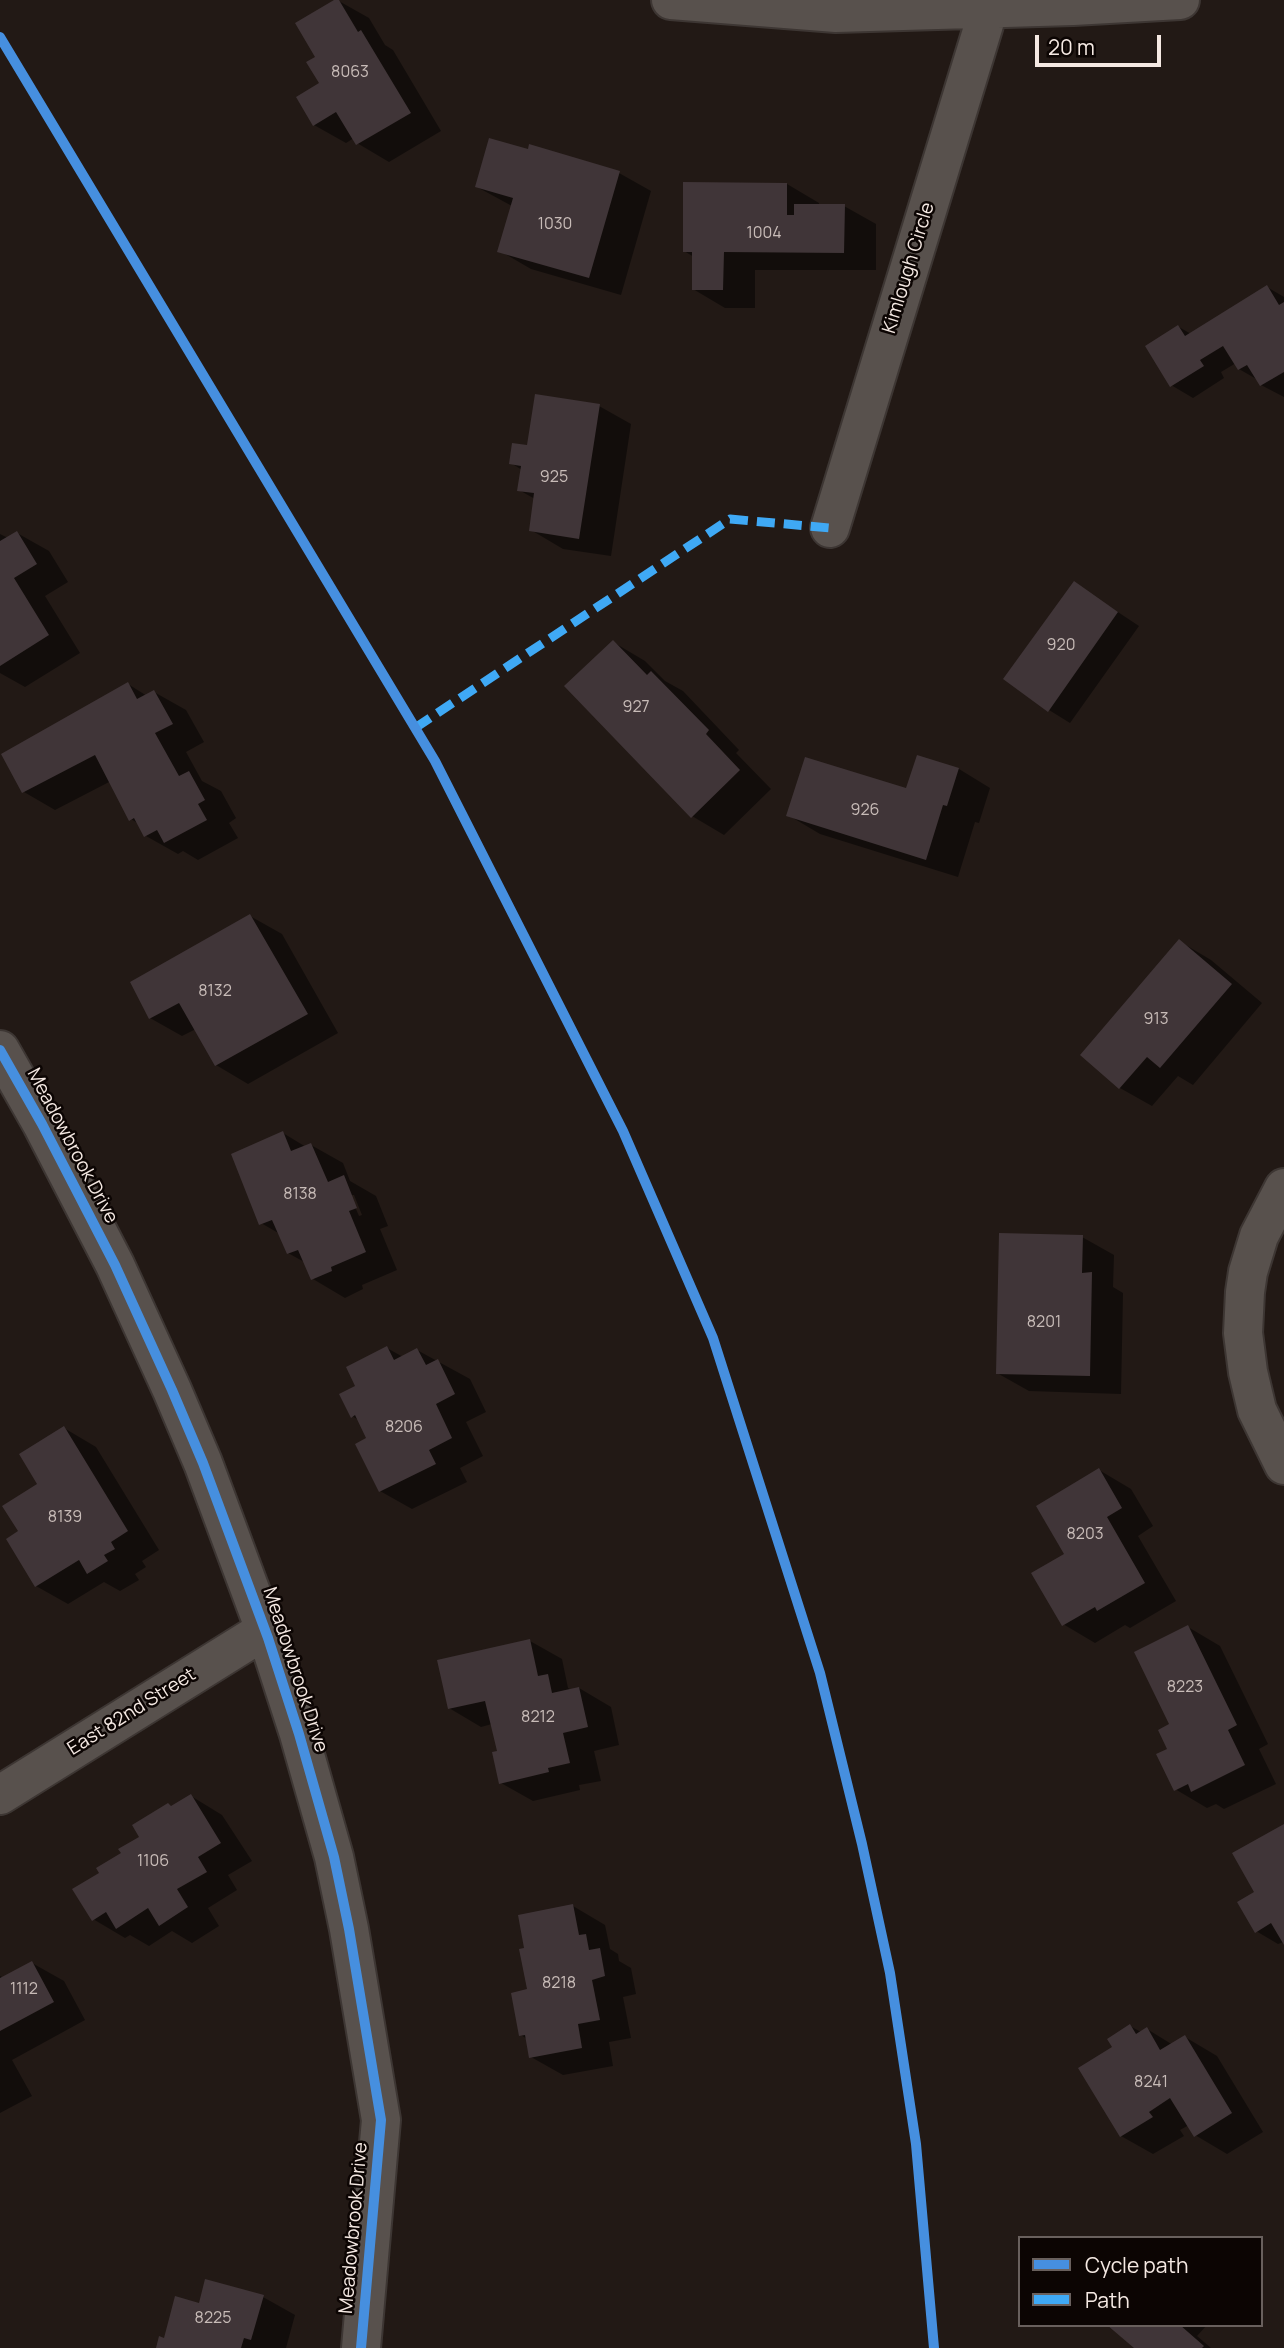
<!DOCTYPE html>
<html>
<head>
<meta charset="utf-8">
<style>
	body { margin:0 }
	#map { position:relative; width:1284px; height:2348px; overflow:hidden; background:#221915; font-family:Manrope,sans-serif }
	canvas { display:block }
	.legend { position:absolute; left:1018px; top:2236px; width:245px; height:91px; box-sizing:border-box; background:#0c0503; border:2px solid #69605d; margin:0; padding:9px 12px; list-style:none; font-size:21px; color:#f5e9e3 }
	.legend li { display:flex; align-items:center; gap:14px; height:35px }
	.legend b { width:35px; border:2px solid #69605d }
	.scale { position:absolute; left:1035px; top:35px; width:126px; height:32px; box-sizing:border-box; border:4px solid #f5e9e3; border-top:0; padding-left:9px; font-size:21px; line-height:24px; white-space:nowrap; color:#f5e9e3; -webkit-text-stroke:5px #0c0503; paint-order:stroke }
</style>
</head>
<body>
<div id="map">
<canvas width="1284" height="2348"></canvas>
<ul class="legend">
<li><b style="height:9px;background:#468fdf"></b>Cycle path</li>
<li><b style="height:9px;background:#3fa9f5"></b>Path</li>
</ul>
<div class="scale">20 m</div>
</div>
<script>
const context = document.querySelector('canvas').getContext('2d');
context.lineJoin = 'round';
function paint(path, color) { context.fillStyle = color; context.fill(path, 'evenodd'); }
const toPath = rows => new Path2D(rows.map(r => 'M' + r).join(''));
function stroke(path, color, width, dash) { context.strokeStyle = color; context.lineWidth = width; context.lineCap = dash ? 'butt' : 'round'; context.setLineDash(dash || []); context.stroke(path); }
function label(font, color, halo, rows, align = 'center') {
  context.font = font + ' Manrope,sans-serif'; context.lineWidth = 5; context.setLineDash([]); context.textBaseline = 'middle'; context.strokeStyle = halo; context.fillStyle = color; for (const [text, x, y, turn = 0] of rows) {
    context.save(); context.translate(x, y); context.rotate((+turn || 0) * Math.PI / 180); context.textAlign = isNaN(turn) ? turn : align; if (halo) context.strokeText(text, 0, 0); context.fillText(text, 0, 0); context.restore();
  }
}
paint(toPath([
	[337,0,369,18,385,45,393,50,441,131,389,162,357,143,354,138,346,143,314,125,321,84,318,58],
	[619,173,651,191,621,295,531,269,500,251,512,206,477,187],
	[685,184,787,184,819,203,819,206,844,206,876,224,876,270,755,270,755,308,725,308,693,289,694,257,684,251],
	[1267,287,1284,297,1284,397,1261,385,1258,380,1239,369,1236,363,1221,372,1224,378,1193,398,1171,385,1179,327,1191,334],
	[599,406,631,424,611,556,563,549,531,530,535,499,519,490,522,470,511,463,528,447],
	[17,533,49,551,68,582,45,596,80,653,25,687,0,673,0,534,8,538],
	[1074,583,1139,626,1070,723,1049,710],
	[613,642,645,661,665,681,683,691,739,750,736,753,771,789,724,835,692,816],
	[128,684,147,696,154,692,186,710,204,742,186,752,202,781,221,791,236,818,229,823,238,838,198,860,183,851,178,854,146,836,139,824,131,819,111,781,55,810,24,792],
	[918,757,959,769,990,788,979,823,975,822,958,877,820,834,788,815,908,790],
	[250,916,282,934,338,1033,248,1084,216,1065,196,1029,182,1036,150,1018],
	[1179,941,1211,960,1262,1003,1193,1085,1178,1076,1152,1106,1120,1088,1082,1055],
	[283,1133,306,1147,311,1145,343,1163,350,1181,376,1196,388,1226,380,1229,397,1270,362,1285,363,1289,345,1298,313,1279,306,1263,288,1253,280,1234,261,1223],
	[350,1195,354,1195,362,1215,359,1216],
	[1082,1237,1114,1255,1113,1287,1123,1293,1121,1394,1029,1391,997,1373],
	[387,1348,403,1357,417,1350,470,1379,486,1412,466,1422,483,1456,460,1468,467,1482,412,1509,380,1491,369,1439,360,1421,352,1416,357,1386],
	[64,1428,96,1447,159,1550,142,1561,146,1567,135,1574,139,1580,120,1591,104,1582,68,1604,36,1586,20,1531],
	[1099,1470,1131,1489,1153,1526,1138,1536,1176,1601,1130,1628,1125,1625,1095,1643,1063,1624,1066,1554],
	[1188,1627,1220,1646,1268,1744,1259,1749,1276,1784,1224,1809,1216,1804,1207,1808,1175,1789,1169,1750],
	[530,1641,562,1659,568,1688,572,1690,579,1688,611,1707,619,1745,594,1751,601,1781,579,1785,580,1790,533,1801,501,1783,499,1752,492,1724,481,1727,449,1708],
	[191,1796,222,1815,252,1861,228,1875,237,1890,208,1908,219,1926,192,1943,172,1931,149,1946,130,1935,125,1938,93,1919,102,1873,173,1807],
	[1284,1826,1284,1942,1278,1944,1256,1931,1256,1893],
	[573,1906,605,1925,610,1949,618,1954,619,1961,631,1968,636,1994,623,1997,631,2038,609,2042,613,2066,563,2075,531,2057,527,2039,521,2035,529,1990,526,1949],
	[32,1963,64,1981,85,2020,12,2060,32,2096,0,2113,0,1976,4,1978],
	[1130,2026,1141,2032,1147,2029,1173,2045,1185,2037,1217,2056,1263,2132,1227,2154,1195,2135,1189,2125,1180,2130,1184,2136,1153,2154,1121,2136,1115,2048],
	[263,2297,295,2315,286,2348,158,2348,200,2305],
	[1110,2325,1207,2325,1197,2336,1211,2348,1137,2348]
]), '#0007');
paint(toPath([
	[334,0,339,0,358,32,361,30,411,113,356,145,336,112,313,126,296,97,319,83,306,62,315,57,295,23],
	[489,138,528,149,529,144,620,171,589,278,497,252,513,198,475,187],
	[683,182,787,183,787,215,794,215,794,204,845,204,844,253,724,252,723,290,692,290,692,252,683,252],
	[1267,285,1279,305,1284,302,1284,372,1260,386,1247,365,1238,370,1223,346,1200,360,1204,366,1170,387,1145,346,1178,325,1185,336],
	[535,394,600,404,579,539,529,531,534,493,517,491,521,466,509,464,512,443,527,445],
	[17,531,37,564,14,578,49,635,0,666,0,541],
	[1074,581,1118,612,1048,712,1003,679],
	[613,640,647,675,651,671,709,730,706,734,740,770,691,818,564,686],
	[128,682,137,699,154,690,173,724,155,733,179,776,189,771,205,800,198,804,207,820,164,843,157,830,144,837,134,818,129,821,95,755,22,793,1,754],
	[917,755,959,768,947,806,943,805,926,860,786,816,805,757,906,788],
	[250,914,308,1014,215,1066,179,1003,149,1019,130,982],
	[1179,939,1232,984,1160,1068,1147,1057,1119,1089,1080,1055],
	[283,1131,291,1151,311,1143,328,1182,344,1175,357,1208,349,1211,366,1252,331,1267,332,1271,311,1280,298,1250,287,1254,272,1220,259,1225,231,1154],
	[999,1233,1083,1235,1082,1273,1092,1272,1090,1376,996,1374],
	[387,1346,394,1360,417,1348,426,1365,438,1359,455,1394,436,1404,452,1438,429,1450,436,1464,379,1492,355,1444,366,1438,355,1415,351,1418,339,1394,355,1386,346,1367],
	[64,1426,128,1531,111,1542,115,1549,104,1555,108,1561,87,1574,79,1560,35,1587,6,1539,18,1531,2,1506,37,1484,19,1454],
	[1099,1468,1122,1508,1107,1517,1145,1583,1097,1611,1095,1607,1062,1626,1031,1573,1064,1554,1036,1506],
	[1188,1625,1237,1725,1228,1730,1245,1765,1191,1792,1188,1784,1174,1791,1156,1754,1167,1749,1158,1730,1169,1724,1134,1652],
	[530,1639,538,1676,548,1674,552,1693,579,1687,588,1727,563,1733,570,1763,548,1768,549,1772,499,1784,492,1752,497,1751,485,1701,448,1709,437,1660],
	[191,1794,221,1843,198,1857,207,1872,177,1889,188,1907,159,1926,148,1908,116,1929,106,1912,92,1921,72,1889,99,1873,96,1868,121,1853,118,1849,139,1837,132,1825,168,1803,171,1806],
	[1284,1824,1284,1945,1271,1923,1255,1933,1237,1902,1254,1892,1232,1853],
	[573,1904,579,1935,586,1934,589,1950,600,1948,605,1976,592,1980,600,2020,578,2024,582,2048,529,2058,525,2035,519,2036,511,1993,527,1989,519,1949,524,1948,518,1915],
	[32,1961,54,2002,0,2031,0,1978],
	[1130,2024,1136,2034,1147,2027,1160,2050,1185,2035,1232,2113,1194,2137,1170,2098,1149,2112,1153,2117,1120,2137,1078,2068,1112,2047,1107,2039],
	[205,2279,264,2295,251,2340,244,2338,241,2348,156,2348,159,2336,164,2338,175,2296,199,2303],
	[1107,2325,1180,2325,1204,2346,1202,2348,1134,2348]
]), '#403538');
const street = toPath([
	[671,0,836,13,1073,6,1180,0],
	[830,528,989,8],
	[0,1050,42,1124,115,1265,172,1390,203,1463,268,1638,299,1734,334,1857,349,1929,381,2120,361,2348],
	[1284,1188,1259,1236,1248,1272,1245,1292,1243,1333,1248,1372,1257,1410,1284,1465],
	[0,1795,265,1630]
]);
stroke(street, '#3d3633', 42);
stroke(street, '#58514d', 38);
stroke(toPath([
	[415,728,730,519,830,528]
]), '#3fa9f5', 9, [18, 9]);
stroke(toPath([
	[0,37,435,761,623,1131,713,1338,820,1673,862,1844,890,1973,916,2144,934,2348],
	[0,1050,42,1124,115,1265,172,1390,203,1463,268,1638,299,1734,334,1857,349,1929,381,2120,361,2348]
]), '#468fdf', 10);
label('16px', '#c8bcb8', null, [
	["8063",350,73],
	["1030",555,225],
	["1004",764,234],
	["925",554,478],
	["920",1061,646],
	["927",636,708],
	["926",865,811],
	["8132",215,992],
	["913",1156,1020],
	["8138",300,1195],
	["8201",1044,1323],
	["8206",404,1428],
	["8139",65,1518],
	["8203",1085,1535],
	["8223",1185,1688],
	["8212",538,1718],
	["1106",153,1862],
	["8218",559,1984],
	["1112",24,1990],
	["8241",1151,2083],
	["8225",213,2319]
]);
label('19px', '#f5e9e3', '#0c0503', [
	["Kimlough Circle",909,268,-73],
	["Meadowbrook Drive",72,1146,62],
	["Meadowbrook Drive",295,1670,72],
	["East 82nd Street",132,1712,-32],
	["Meadowbrook Drive",354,2228,-85]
]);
</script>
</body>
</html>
